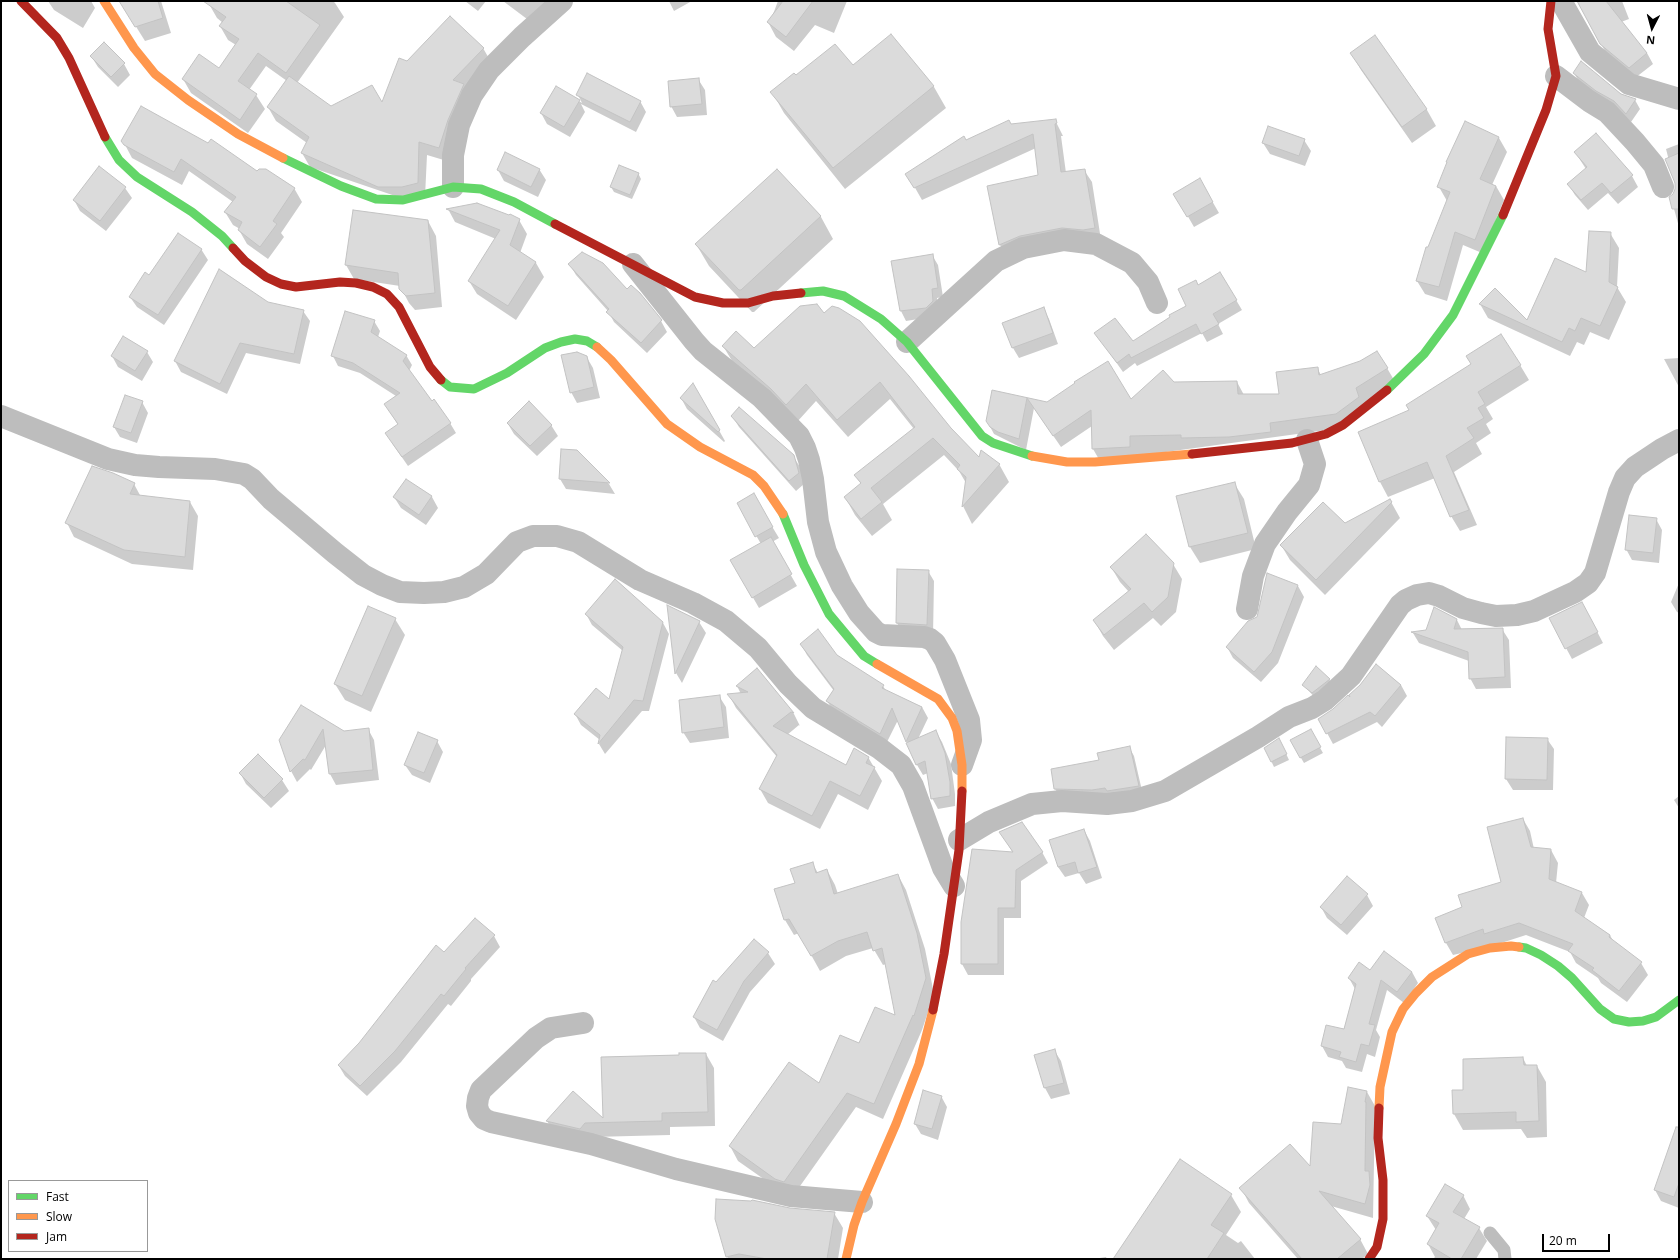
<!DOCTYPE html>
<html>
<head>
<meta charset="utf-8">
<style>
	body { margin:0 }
	#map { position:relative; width:1680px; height:1260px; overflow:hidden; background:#fff; font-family:"Open Sans",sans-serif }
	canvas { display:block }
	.frame { position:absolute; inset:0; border:2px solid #000; pointer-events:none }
	.legend { position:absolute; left:8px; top:1180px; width:140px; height:72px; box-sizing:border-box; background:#fff; border:1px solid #999; margin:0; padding:5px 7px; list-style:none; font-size:12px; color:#000 }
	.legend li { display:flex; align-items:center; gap:8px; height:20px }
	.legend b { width:20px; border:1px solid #999 }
	.north { position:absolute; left:1632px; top:8px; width:40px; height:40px; -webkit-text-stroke:3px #fff; paint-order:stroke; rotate:186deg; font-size:11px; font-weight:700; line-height:16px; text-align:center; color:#000 }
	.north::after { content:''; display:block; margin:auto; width:14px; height:18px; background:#000; clip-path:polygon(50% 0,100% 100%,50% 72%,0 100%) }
	.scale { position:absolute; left:1542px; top:1234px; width:68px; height:18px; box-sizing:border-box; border:2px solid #000; border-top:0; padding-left:5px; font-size:12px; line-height:14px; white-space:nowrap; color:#000; -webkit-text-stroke:3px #fff; paint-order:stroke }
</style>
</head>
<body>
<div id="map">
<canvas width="1680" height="1260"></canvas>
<div class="frame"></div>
<ul class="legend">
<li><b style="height:5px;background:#63d668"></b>Fast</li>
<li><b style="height:5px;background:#ff974d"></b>Slow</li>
<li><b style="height:5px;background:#b3261e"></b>Jam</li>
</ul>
<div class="north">N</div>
<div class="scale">20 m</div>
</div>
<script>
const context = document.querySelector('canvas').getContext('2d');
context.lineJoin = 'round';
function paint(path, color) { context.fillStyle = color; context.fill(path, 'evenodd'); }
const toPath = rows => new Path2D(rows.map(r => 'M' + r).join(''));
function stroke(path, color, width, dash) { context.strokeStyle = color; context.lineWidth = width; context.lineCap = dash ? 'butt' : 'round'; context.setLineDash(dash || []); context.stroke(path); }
paint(toPath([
	[48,1,91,1,95,8,83,28,54,10],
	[120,1,161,1,171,33,145,41],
	[211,1,333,1,335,3,344,17,297,83,331,107,382,104,407,62,483,48,491,62,447,161,427,155,425,197,410,201,310,167,302,153,307,143,276,121,268,107,287,81,266,66,249,90,256,95,265,109,248,133,191,93,183,79,219,69,236,45,228,40,220,26,223,23,217,18,209,4],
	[465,1,486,1,478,11],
	[503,1,552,1,535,25],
	[669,1,692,1,674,11],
	[778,1,847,1,834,33,815,25,794,51,776,37,768,22,772,17],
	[1578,1,1622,1,1629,19,1621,22,1647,53,1653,64,1635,78,1607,55],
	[891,35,934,87,946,108,845,189,784,113,772,92,796,77,852,67],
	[1375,37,1427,110,1436,126,1412,143,1361,70,1351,53],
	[104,44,124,64,130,75,118,87,98,67,91,56],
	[1574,73,1635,100,1640,109,1631,122,1579,82],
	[698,79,705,90,707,115,677,117,671,106],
	[556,87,582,103,578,95,640,101,646,112,636,132,581,104,585,112,570,137,547,124,541,113],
	[1055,120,1063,136,1061,136,1066,173,1084,170,1092,182,1101,240,1007,257,1000,245,988,187,1039,176,1036,148,922,200,914,186,966,141,1011,125],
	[1465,122,1499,138,1507,152,1492,185,1496,186,1504,200,1482,253,1463,245,1447,301,1425,294,1417,281,1447,201,1439,187],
	[1596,134,1632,176,1638,187,1618,204,1608,193,1588,210,1575,195,1568,184,1586,169,1575,152],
	[1304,140,1311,151,1305,166,1270,154,1263,143],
	[123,141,258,172,294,188,302,202,281,233,284,237,268,259,247,244,239,230,240,229,233,225,225,212,233,202,189,171,182,185,132,158],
	[1679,144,1679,227,1671,198,1674,195,1676,188,1666,149],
	[539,169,546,180,538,197,504,181,498,170],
	[777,170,821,217,833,239,754,312,752,312,709,266,696,244],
	[638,173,641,179,632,199,614,192,611,187],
	[1200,180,1219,213,1194,227,1175,194],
	[125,188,132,198,106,231,80,211,74,200],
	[448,209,519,220,527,234,520,253,536,263,544,277,516,320,477,294,469,281,496,239,455,222],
	[428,221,436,236,442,307,415,310,409,303,400,286,354,279,346,265],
	[1610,233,1619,248,1617,287,1626,302,1609,340,1590,332,1584,345,1577,342,1570,356,1488,318,1480,304,1527,322,1587,274],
	[201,249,208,260,164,325,137,307,130,297,150,276],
	[932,255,938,265,943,297,937,298,938,311,931,317,906,321,901,311,892,262],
	[570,265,627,290,661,321,667,332,647,353,614,322,608,311,576,275],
	[220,270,268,303,303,311,310,321,300,364,246,353,227,394,181,372,175,361],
	[1220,273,1242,310,1218,324,1223,334,1207,342,1202,333,1137,366,1135,363,1123,372,1096,334,1132,343,1188,306,1198,286],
	[1043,308,1049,319,1058,344,1019,358,1013,348],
	[824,314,950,428,980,459,999,464,1009,482,972,524,963,506,966,483,959,471,944,455,883,504,892,520,872,536,855,515,845,497,861,484,855,475,914,429,890,399,848,437,816,401,797,422,734,364,723,346,754,349],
	[374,321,380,331,378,337,406,355,412,365,409,371,431,402,450,423,456,433,408,466,392,443,398,425,385,404,396,396,360,373,338,366,333,356],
	[147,352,153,362,142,381,118,367,112,356],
	[577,353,586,356,593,368,600,398,577,403,571,392],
	[1679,358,1679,387,1664,359],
	[1520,365,1529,380,1486,407,1493,419,1486,424,1491,433,1476,443,1482,454,1454,472,1477,525,1460,531,1451,516,1435,478,1388,497,1380,482,1359,432],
	[1317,368,1321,375,1387,368,1394,380,1341,428,1100,461,1093,449,1092,426,1061,447,1034,408,1026,450,994,434,987,421,993,392,1047,403,1131,400,1173,383,1237,382,1244,395,1280,395],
	[693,384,725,441,724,442,687,409,681,398],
	[142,402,148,413,137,443,120,437,114,427],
	[732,416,793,456,800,467,804,484,796,491,739,427],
	[508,424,551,425,558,436,537,456,514,434],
	[577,451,609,484,615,494,566,489,560,479],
	[407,480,432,497,438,508,426,525,401,508,394,497],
	[1234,483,1244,499,1256,549,1200,563,1190,547],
	[134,484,141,497,190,502,198,516,193,570,132,564,74,537,67,523],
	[753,495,779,538,772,542,797,586,759,608,732,561,761,544,738,504],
	[1390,500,1400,518,1325,595,1290,560,1281,545,1344,524],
	[1656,519,1662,530,1659,563,1632,560,1626,549],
	[1173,564,1182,579,1176,612,1161,626,1153,618,1114,650,1103,636,1094,620,1129,592,1120,582,1111,567],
	[928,571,934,581,933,636,903,634,897,623],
	[1268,574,1298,586,1304,597,1278,663,1261,682,1233,658,1227,647,1258,617],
	[1679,583,1679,613,1677,612,1671,602],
	[668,607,699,622,706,633,682,683,676,673],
	[586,614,663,623,669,634,649,711,642,711,605,754,599,744,600,740,581,725,575,714,610,701,623,651,592,625],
	[1588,614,1603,643,1572,659,1566,648],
	[395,619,405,635,371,712,345,700,335,684],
	[1457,620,1462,630,1502,629,1509,640,1511,688,1476,689,1470,678,1469,661,1419,643,1413,633,1426,631],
	[801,644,837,655,883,686,886,691,922,707,928,718,918,739,936,732,942,742,951,764,955,794,955,806,938,809,932,798,928,773,923,775,917,765,898,720,886,744,834,712,827,701,834,691,807,655],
	[1376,665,1401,685,1407,696,1382,727,1377,722,1333,744,1327,733,1353,701,1360,686],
	[757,670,794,714,800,726,799,725,787,735,846,766,868,757,882,781,868,810,838,794,820,829,768,803,760,789,777,757,736,708,729,695,741,694,737,686],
	[1329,679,1332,684,1315,698,1304,685],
	[719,696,726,707,729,738,690,743,683,732],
	[301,707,344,732,368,729,374,740,379,780,336,785,330,774,326,745,311,770,310,769,297,782,291,771,281,740],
	[1310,730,1323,753,1304,763,1291,741],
	[1507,738,1547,739,1554,749,1553,790,1513,790,1506,779],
	[437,741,443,752,430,783,412,775,405,765],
	[1282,745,1289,760,1274,767,1265,748],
	[1129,747,1134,756,1143,795,1061,798,1055,789,1100,761],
	[258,755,282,780,289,791,271,808,246,784,240,773],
	[1679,796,1679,808,1674,800],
	[1523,819,1530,831,1534,849,1551,850,1558,863,1556,883,1582,893,1589,905,1584,918,1610,935,1613,941,1641,963,1648,975,1627,1002,1601,983,1598,978,1576,963,1570,952,1526,935,1492,946,1453,955,1446,943,1436,919,1463,908,1503,882],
	[1084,830,1090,841,1102,878,1086,884,1079,873,1065,877,1058,867],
	[1001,833,1042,852,1048,863,1021,881,1021,918,1004,918,1004,975,968,975,962,964,962,922,1013,853],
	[812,863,818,873,827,870,835,885,838,894,898,875,906,890,925,949,934,994,922,1030,883,1119,856,1107,793,1196,785,1194,738,1161,730,1146,820,1084,860,1044,897,1017,886,964,883,965,873,948,846,956,820,971,799,933,794,935,785,920,776,889,796,883],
	[1367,895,1373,906,1347,935,1327,918,1321,907],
	[494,936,500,947,471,979,471,981,451,1006,448,1004,401,1062,367,1096,345,1076,339,1066],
	[754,940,768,953,775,964,750,992,723,1041,700,1028,694,1017,716,983],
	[1371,971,1412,972,1418,983,1404,1003,1387,990,1376,1030,1380,1037,1375,1057,1367,1054,1362,1072,1346,1068,1342,1061,1328,1057,1322,1046,1327,1026,1344,1030,1355,989,1349,978],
	[1054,1050,1061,1061,1070,1094,1051,1099,1045,1088,1036,1056],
	[706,1054,714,1068,715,1126,670,1127,670,1135,593,1137,555,1135,547,1121,573,1093,604,1121,602,1058],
	[1523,1058,1527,1066,1537,1066,1546,1082,1547,1137,1527,1138,1521,1129,1463,1130,1454,1114,1464,1091],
	[1367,1092,1375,1106,1373,1218,1331,1206,1360,1239,1368,1254,1362,1259,1298,1259,1249,1203,1241,1188,1310,1169],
	[941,1096,947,1107,938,1140,921,1134,915,1124],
	[1669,1151,1679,1154,1679,1208,1661,1201,1655,1190],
	[1231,1195,1241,1212,1226,1235,1238,1243,1241,1241,1255,1259,1114,1259],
	[1463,1195,1470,1209,1464,1219,1479,1228,1487,1241,1476,1259,1433,1259,1435,1257,1428,1244,1436,1230,1427,1216],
	[752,1203,790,1209,834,1213,843,1228,838,1259,728,1259,716,1218],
	[1106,1257,1107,1259,1093,1259]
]), '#0003');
const building = toPath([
	[119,1,158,1,163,18,135,27,119,1],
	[203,1,286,1,320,25,286,73,258,53,238,81,257,94,240,120,182,79,199,54,219,68,239,39,219,26,226,17,203,1],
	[783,1,813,1,786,37,767,22,783,1],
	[1577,1,1606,1,1647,53,1629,68,1600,44,1577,1],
	[450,16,484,48,453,80,464,84,448,120,439,148,419,142,418,183,402,187,378,187,301,153,309,137,267,107,289,76,331,106,372,85,382,102,399,58,407,61,450,16],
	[891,34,934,86,833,168,770,92,794,73,796,75,835,44,853,65,891,34],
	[1375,35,1427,109,1402,127,1350,53,1375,35],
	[104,42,125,63,111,77,90,56,104,42],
	[1581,61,1621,94,1636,99,1626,114,1614,101,1596,91,1573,73,1581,61],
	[587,73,641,101,630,122,576,95,587,73],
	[699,78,702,104,670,107,668,81,699,78],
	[556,86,580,100,564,127,540,113,556,86],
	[141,106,208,143,211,139,257,171,259,169,266,169,295,188,273,221,277,224,260,247,238,230,242,222,224,212,236,197,181,159,174,172,124,145,121,141,141,106],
	[1056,119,1057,123,1055,124,1061,172,1085,169,1095,228,1083,230,1062,228,1020,236,999,245,987,186,1038,175,1033,134,914,188,905,174,964,136,966,140,1009,120,1011,124,1056,119],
	[1465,121,1499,137,1480,179,1496,186,1475,240,1455,232,1439,287,1416,281,1426,247,1428,247,1450,192,1437,187,1447,162,1446,162,1465,121],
	[1268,126,1305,139,1299,156,1262,143,1268,126],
	[1596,133,1633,175,1611,193,1602,183,1581,200,1567,184,1587,167,1574,152,1596,133],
	[505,152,540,169,531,187,497,170,505,152],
	[1679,153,1679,209,1672,209,1669,197,1673,194,1675,189,1675,183,1665,159,1679,153],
	[619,165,639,173,630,195,610,187,619,165],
	[99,166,126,187,100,221,73,200,99,166],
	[777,169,821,216,741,290,739,290,695,244,777,169],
	[1200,178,1213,202,1187,217,1173,194,1200,178],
	[477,203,509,215,510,214,520,219,510,245,536,262,508,306,468,281,500,230,446,209,477,203],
	[353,210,428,220,435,293,406,296,399,289,398,273,345,265,353,210],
	[1589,231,1611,232,1609,282,1618,287,1600,326,1581,318,1575,331,1569,328,1562,342,1479,304,1495,288,1527,320,1555,258,1586,272,1589,231],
	[178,233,202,249,158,315,129,297,145,272,149,275,178,233],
	[582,252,603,263,627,289,631,285,640,293,662,320,641,343,606,312,609,309,568,264,582,252],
	[933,254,938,288,932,289,933,301,926,308,900,311,891,261,933,254],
	[219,269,268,302,304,310,294,354,240,343,220,384,174,361,219,269],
	[1220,272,1237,300,1213,314,1219,324,1201,334,1196,324,1131,358,1129,354,1117,363,1094,333,1115,318,1133,341,1170,317,1169,315,1186,306,1178,289,1196,280,1198,285,1220,272],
	[817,304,824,313,832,306,839,308,860,321,909,376,951,428,979,457,981,450,1000,464,962,507,966,477,957,469,960,465,933,438,871,488,882,502,861,519,844,497,861,483,854,475,915,427,880,382,837,420,806,384,786,405,771,389,722,346,736,331,754,348,800,306,817,304],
	[1044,307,1053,333,1012,348,1002,323,1044,307],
	[345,311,375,320,371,332,407,355,403,361,432,401,434,399,451,423,402,457,385,433,398,424,384,404,400,393,353,363,331,356,345,311],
	[1501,334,1521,365,1478,392,1485,404,1478,408,1484,418,1467,428,1474,438,1446,456,1469,510,1450,517,1427,462,1379,482,1358,432,1409,410,1406,405,1471,364,1466,356,1501,334],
	[123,336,148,351,135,371,111,356,123,336],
	[1377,351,1388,368,1356,388,1359,397,1336,414,1270,423,1271,432,1229,437,1181,438,1181,435,1130,436,1130,447,1092,449,1091,410,1053,436,1027,398,1019,439,998,432,990,427,986,421,992,390,1047,402,1075,383,1074,382,1108,361,1131,399,1163,370,1174,382,1237,381,1238,394,1279,394,1276,372,1318,367,1319,375,1360,361,1377,351],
	[577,352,587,356,594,387,570,393,561,355,577,352],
	[693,383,720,430,718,432,680,398,693,383],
	[125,395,143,401,131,433,113,427,125,395],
	[529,401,552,425,530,446,507,423,529,401],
	[739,407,794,455,799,473,789,481,731,416,739,407],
	[561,449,577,450,610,483,559,479,561,449],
	[92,466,113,473,135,483,130,494,190,501,185,557,124,550,65,523,92,466],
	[406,479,432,496,419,515,393,497,406,479],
	[1235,482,1248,533,1189,547,1176,496,1235,482],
	[754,493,773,527,755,537,737,503,754,493],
	[1390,499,1392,502,1316,580,1280,545,1323,502,1345,523,1390,499],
	[1629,515,1657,518,1653,553,1625,550,1629,515],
	[1146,534,1174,563,1168,597,1152,612,1144,603,1104,635,1093,620,1131,589,1110,567,1146,534],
	[771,537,792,574,752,598,730,560,771,537],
	[897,569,929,570,927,625,896,623,897,569],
	[1267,573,1298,585,1272,652,1254,672,1226,647,1248,621,1257,617,1267,573],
	[615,579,663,622,643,701,634,700,598,744,600,735,574,714,596,688,609,699,623,647,585,614,615,579],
	[1582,602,1598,632,1565,649,1549,618,1582,602],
	[667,605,700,621,675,674,667,605],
	[368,606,396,618,362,696,334,684,368,606],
	[1434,607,1457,619,1454,629,1503,628,1505,677,1469,679,1468,652,1411,632,1426,630,1434,607],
	[818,629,837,655,884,685,882,688,922,707,906,742,892,708,880,734,826,701,834,689,800,644,818,629],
	[1376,664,1401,685,1375,716,1370,712,1326,734,1318,719,1333,709,1348,695,1350,697,1349,695,1360,685,1376,664],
	[1316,666,1330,679,1312,693,1302,685,1316,666],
	[757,668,794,713,791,712,773,726,846,765,854,748,869,757,866,763,875,767,860,796,830,781,812,816,759,789,777,755,727,694,748,692,736,686,757,668],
	[720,695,724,727,682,733,679,700,720,695],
	[301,705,344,731,369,728,373,770,329,774,323,729,305,760,303,759,290,772,279,740,301,705],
	[1311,729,1321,747,1300,758,1290,740,1311,729],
	[936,730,945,753,950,782,950,796,931,799,925,761,916,765,906,743,936,730],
	[418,732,438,740,424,773,404,765,418,732],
	[1506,737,1548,738,1547,780,1505,779,1506,737],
	[1279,738,1287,754,1271,762,1264,748,1279,738],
	[1130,746,1139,786,1107,791,1105,788,1092,790,1054,789,1051,769,1099,760,1097,753,1130,746],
	[258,754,283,779,264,798,239,773,258,754],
	[1523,818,1531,847,1551,849,1549,879,1582,892,1575,911,1610,935,1609,937,1642,962,1619,991,1592,970,1594,968,1568,951,1573,944,1519,923,1484,934,1483,929,1445,943,1435,918,1462,907,1458,895,1501,882,1487,827,1523,818],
	[1022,822,1043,852,1016,870,1015,908,998,908,998,964,961,964,961,922,972,849,1013,852,999,832,1022,822],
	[1084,829,1097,867,1078,873,1075,862,1058,867,1049,840,1084,829],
	[813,862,816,873,827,869,834,894,898,874,917,933,926,978,914,1016,913,1015,874,1104,847,1093,784,1182,775,1179,729,1146,789,1062,819,1083,840,1035,859,1043,875,1007,895,1015,882,948,873,951,867,932,838,941,811,956,789,919,784,920,774,889,795,883,790,869,813,862],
	[1347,876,1368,894,1341,925,1320,907,1347,876],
	[475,918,495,935,465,968,466,969,444,996,441,994,395,1051,360,1086,338,1065,359,1043,436,945,444,952,475,918],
	[754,939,769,952,744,981,717,1030,693,1017,713,980,716,982,754,939],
	[1384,951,1412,972,1397,992,1381,980,1369,1024,1375,1025,1369,1046,1361,1044,1356,1062,1339,1057,1341,1052,1321,1046,1326,1025,1344,1029,1356,984,1348,978,1359,962,1370,970,1384,951],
	[1055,1049,1064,1083,1044,1088,1034,1055,1055,1049],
	[679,1053,706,1053,708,1112,662,1113,662,1121,585,1123,580,1129,546,1121,573,1091,603,1118,601,1057,679,1055,679,1053],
	[1523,1057,1524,1065,1537,1065,1539,1121,1516,1122,1516,1112,1453,1114,1452,1090,1463,1090,1463,1059,1523,1057],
	[1348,1087,1367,1091,1365,1102,1366,1102,1365,1171,1369,1171,1370,1185,1365,1204,1319,1191,1361,1239,1337,1259,1302,1259,1239,1188,1290,1144,1310,1166,1313,1122,1341,1124,1348,1087],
	[923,1090,942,1096,932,1129,914,1124,923,1090],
	[1676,1127,1679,1127,1679,1183,1674,1197,1654,1190,1676,1127],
	[1180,1159,1232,1194,1211,1225,1224,1233,1207,1259,1113,1259,1180,1159],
	[1445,1184,1464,1195,1453,1212,1480,1227,1461,1259,1452,1259,1427,1244,1439,1223,1426,1216,1445,1184],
	[716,1199,751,1201,752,1200,790,1208,835,1212,827,1259,767,1259,739,1254,726,1257,715,1219,716,1199]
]);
paint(building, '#dbdbdb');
stroke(building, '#c3c3c3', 1);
stroke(toPath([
	[1490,1233,1504,1250,1505,1259]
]), '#bdbdbd', 13);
stroke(toPath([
	[1561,1,1590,52,1629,84,1679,99],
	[1556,76,1589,101,1607,112,1635,142,1654,165,1663,187],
	[453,187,453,155,459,125,472,95,489,70,522,37,562,1],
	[633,264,694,341,703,351,762,398,799,436,805,448,809,460,813,479,818,522,826,552,842,586,859,613,876,632,882,635,924,637,930,639,935,643,945,660,969,720,971,740,962,765],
	[907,342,996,261,1023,248,1064,240,1096,244,1132,263,1148,282,1157,303],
	[1,416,108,459,135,465,159,467,215,469,244,474,252,479,271,499,335,553,363,575,382,585,400,592,424,593,444,592,464,587,486,574,517,542,533,536,557,536,578,542,640,580,693,603,726,621,758,648,788,684,813,708,879,748,901,765,913,786,943,868,954,886],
	[1247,609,1253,576,1265,544,1287,512,1309,485,1315,464,1307,440],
	[959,840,989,822,1032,804,1062,801,1107,804,1132,801,1165,791,1258,737,1289,717,1312,708,1325,700,1351,676,1400,605,1406,600,1417,595,1429,593,1439,596,1463,608,1481,613,1496,616,1517,615,1534,611,1575,592,1588,583,1595,573,1619,492,1625,478,1635,467,1662,449,1679,440],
	[583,1023,551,1028,536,1038,481,1090,478,1098,477,1106,479,1113,484,1119,491,1122,591,1144,676,1169,791,1196,862,1202]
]), '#bdbdbd', 22);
stroke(toPath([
	[105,137,119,160,137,177,192,212,222,236,233,248],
	[283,158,341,186,376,199,403,200,453,187,481,189,514,202,555,224],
	[801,293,823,291,844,296,881,319,907,342,982,436,993,443,1032,456],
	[441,380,450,387,474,389,507,373,545,348,561,342,575,339,587,341,597,347],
	[1387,390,1424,354,1453,315,1503,215],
	[783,514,804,565,829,614,864,656,877,664],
	[1519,947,1526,948,1541,955,1558,966,1572,978,1600,1009,1614,1019,1629,1022,1643,1021,1656,1017,1679,1000]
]), '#63d668', 9);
stroke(toPath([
	[104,1,134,48,155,74,188,100,238,134,283,158],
	[597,347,611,360,667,424,700,447,753,475,764,486,783,514],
	[1032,456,1067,462,1095,462,1192,454],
	[877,664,938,699,952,718,957,731,962,765,962,791],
	[1379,1108,1380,1087,1392,1032,1403,1009,1416,993,1432,977,1468,954,1490,948,1511,946,1519,947],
	[846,1259,854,1225,862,1202,896,1124,919,1064,933,1010]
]), '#ff974d', 9);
stroke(toPath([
	[21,1,57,38,69,58,105,137],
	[1503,215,1546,110,1556,76,1548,29,1551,1],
	[555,224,695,297,723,303,748,303,773,296,801,293],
	[233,248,245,261,266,277,281,284,296,287,340,282,356,283,373,287,387,294,399,307,430,367,441,380],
	[1192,454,1292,443,1326,434,1343,425,1387,390],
	[933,1010,944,954,959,850,962,791],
	[1369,1259,1377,1247,1383,1219,1383,1180,1378,1138,1379,1108]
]), '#b3261e', 9);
</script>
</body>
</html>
